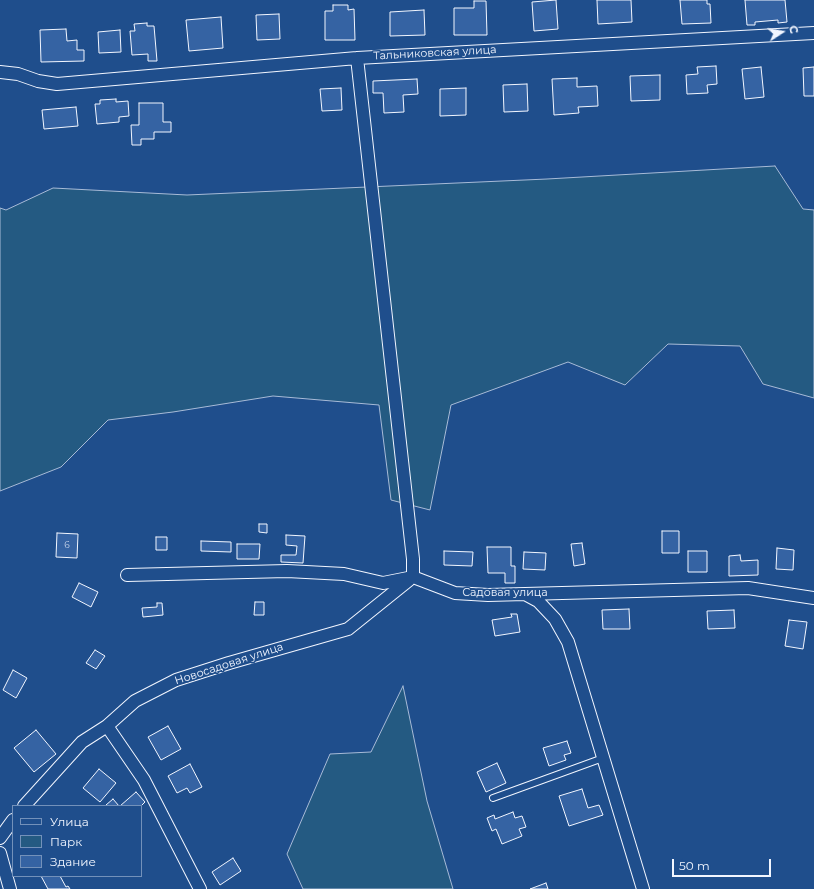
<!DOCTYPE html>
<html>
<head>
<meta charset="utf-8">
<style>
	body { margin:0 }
	#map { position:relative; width:814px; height:889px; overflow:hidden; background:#1f4e8c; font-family:Montserrat,sans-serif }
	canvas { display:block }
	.legend { position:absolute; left:12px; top:805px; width:130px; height:72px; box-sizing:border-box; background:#1f4e8c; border:1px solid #7391ba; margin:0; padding:5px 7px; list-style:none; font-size:12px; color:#f2f6ff }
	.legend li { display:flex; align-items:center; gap:8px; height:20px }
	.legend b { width:20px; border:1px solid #7391ba }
	.north { position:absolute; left:762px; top:12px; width:40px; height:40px; -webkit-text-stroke:3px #1f4e8c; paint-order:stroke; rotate:78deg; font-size:11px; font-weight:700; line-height:16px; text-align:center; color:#f2f6ff }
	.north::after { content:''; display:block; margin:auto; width:14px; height:18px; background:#f2f6ff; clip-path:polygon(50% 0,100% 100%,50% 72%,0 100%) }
	.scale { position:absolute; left:672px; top:859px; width:99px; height:18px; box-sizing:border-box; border:2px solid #f2f6ff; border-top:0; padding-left:5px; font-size:12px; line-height:14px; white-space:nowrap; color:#f2f6ff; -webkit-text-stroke:3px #1f4e8c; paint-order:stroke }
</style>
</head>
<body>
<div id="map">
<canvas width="814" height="889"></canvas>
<ul class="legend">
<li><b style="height:5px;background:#1f4e8c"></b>Улица</li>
<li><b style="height:11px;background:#245a82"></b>Парк</li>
<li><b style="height:11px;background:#3563a3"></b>Здание</li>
</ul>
<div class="north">С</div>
<div class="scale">50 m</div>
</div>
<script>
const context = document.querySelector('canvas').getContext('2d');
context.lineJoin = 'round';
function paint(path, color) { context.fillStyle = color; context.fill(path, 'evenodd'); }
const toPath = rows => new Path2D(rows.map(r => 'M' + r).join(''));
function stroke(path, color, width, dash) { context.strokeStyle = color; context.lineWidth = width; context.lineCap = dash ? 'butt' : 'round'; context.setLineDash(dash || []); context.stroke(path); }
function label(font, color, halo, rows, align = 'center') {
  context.font = font + ' Montserrat,sans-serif'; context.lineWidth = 3; context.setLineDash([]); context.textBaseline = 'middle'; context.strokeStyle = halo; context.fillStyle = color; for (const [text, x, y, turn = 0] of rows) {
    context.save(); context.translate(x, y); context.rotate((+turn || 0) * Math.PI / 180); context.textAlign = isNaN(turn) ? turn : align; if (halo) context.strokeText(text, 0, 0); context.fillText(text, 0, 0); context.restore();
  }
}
const green = toPath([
	[775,166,803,209,814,210,814,398,763,384,740,346,668,344,625,385,568,362,451,405,430,510,391,500,379,405,273,396,173,412,108,420,61,467,0,491,0,208,6,210,53,188,187,195,547,179,775,166],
	[403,686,427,801,453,889,303,889,287,854,330,754,371,752,403,686]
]);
paint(green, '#245a82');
stroke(green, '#a8bbd7', 1);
const building = toPath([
	[556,0,558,29,534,31,532,2,556,0],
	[597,0,631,0,632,22,598,24,597,0],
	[680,0,707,0,707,4,710,4,711,23,682,24,680,0],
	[745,0,785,0,787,22,778,23,778,20,755,22,755,25,747,25,745,0],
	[474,1,486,1,487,35,454,35,454,8,474,8,474,1],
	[333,5,348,5,348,10,354,9,355,40,325,40,325,11,333,11,333,5],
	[424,10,425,35,390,36,390,12,424,10],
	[279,14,280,39,257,40,256,15,279,14],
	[221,17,223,48,189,51,186,20,221,17],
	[147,23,147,26,154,26,157,61,148,61,148,54,132,55,130,31,135,31,134,24,147,23],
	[66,29,67,41,77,40,77,50,84,50,84,61,41,62,40,30,66,29],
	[120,30,121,52,99,53,98,32,120,30],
	[716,66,717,84,707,85,708,93,687,94,686,75,698,74,697,67,716,66],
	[761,67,764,97,745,99,742,69,761,67],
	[814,67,814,96,804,96,803,68,814,67],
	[660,75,660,100,631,101,630,76,660,75],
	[577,78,577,87,597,86,598,106,578,107,579,113,554,115,552,79,577,78],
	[417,79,418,94,403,95,404,112,384,113,383,93,373,93,373,81,417,79],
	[527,84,528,111,504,112,503,85,527,84],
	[341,88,342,110,322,111,320,89,341,88],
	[466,88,466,115,440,116,440,89,466,88],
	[116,99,116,102,128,101,129,116,119,117,119,122,97,124,95,104,100,104,100,100,116,99],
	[139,103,163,103,163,122,171,122,171,132,154,132,154,139,141,139,141,145,132,145,131,125,139,125,139,103],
	[76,107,78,126,44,129,42,110,76,107],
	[259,524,267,524,267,533,259,532,259,524],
	[662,531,679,531,679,553,662,553,662,531],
	[57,533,78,534,77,558,56,557,57,533],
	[286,535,305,536,303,563,281,562,281,555,296,555,297,546,286,545,286,535],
	[156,537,167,537,167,550,156,550,156,537],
	[201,541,231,542,231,552,201,551,201,541],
	[582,543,585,564,574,566,571,544,582,543],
	[237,544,260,544,259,559,237,559,237,544],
	[487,547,511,547,511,566,515,566,515,583,505,583,505,573,488,573,487,547],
	[777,548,794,550,793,570,776,569,777,548],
	[444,551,473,552,472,566,444,565,444,551],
	[688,551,707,551,707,572,688,572,688,551],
	[524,552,546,553,545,570,523,569,524,552],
	[740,555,741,561,758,560,758,575,729,576,729,556,740,555],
	[79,583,98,592,91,607,72,597,79,583],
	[255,602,264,602,264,615,254,615,255,602],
	[157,603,162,603,163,615,143,617,142,608,157,607,157,603],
	[629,609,630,629,603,629,602,610,629,609],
	[734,610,735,628,708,629,707,611,734,610],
	[511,614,517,614,520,632,495,636,492,620,512,617,511,614],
	[789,620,807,622,803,649,785,646,789,620],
	[95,650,105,656,96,669,86,663,95,650],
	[13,670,27,678,16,698,3,690,13,670],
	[168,726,181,749,161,760,148,737,168,726],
	[36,730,56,754,34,772,14,748,36,730],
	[567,741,571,753,564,755,566,760,549,766,543,748,567,741],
	[497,763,506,783,486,792,477,772,497,763],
	[190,764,202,787,190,793,187,788,177,793,168,776,190,764],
	[99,769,116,783,100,802,83,788,99,769],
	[582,789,588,808,599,805,603,815,569,826,559,796,582,789],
	[136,792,145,802,141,806,120,806,136,792],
	[113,799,119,806,106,806,106,805,113,799],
	[513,812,515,818,522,816,526,827,519,829,522,836,502,844,496,829,492,831,487,818,494,815,495,819,513,812],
	[233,858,241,871,220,885,212,872,233,858],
	[41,876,60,876,66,887,68,886,70,889,48,889,41,876],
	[546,883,548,889,530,889,546,883]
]);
paint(building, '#3563a3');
stroke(building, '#f2f6ff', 1);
const service = toPath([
	[493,798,603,758]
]);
const minor = toPath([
	[357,58,413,559,413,577],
	[0,72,18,74,38,81,57,84,357,58,814,33],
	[127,575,287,571,344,574,383,583,413,577,455,593,488,595,748,588,814,598],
	[525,594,538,601,555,619,568,642,643,889],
	[107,726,144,780,200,889],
	[24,806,82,742,107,726,135,701,176,680,229,663,348,629,409,580],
	[0,838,13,820],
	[0,853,10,889]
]);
stroke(service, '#f2f6ff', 8);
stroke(minor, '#f2f6ff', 14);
stroke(service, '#1f4e8c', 6);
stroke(minor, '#1f4e8c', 12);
label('9px', '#c3d1e8', null, [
	["6",67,545]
]);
label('11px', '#f2f6ff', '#1f4e8c', [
	["Тальниковская улица",435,53,-3],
	["Садовая улица",505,593],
	["Новосадовая улица",229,664,-18]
]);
</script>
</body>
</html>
